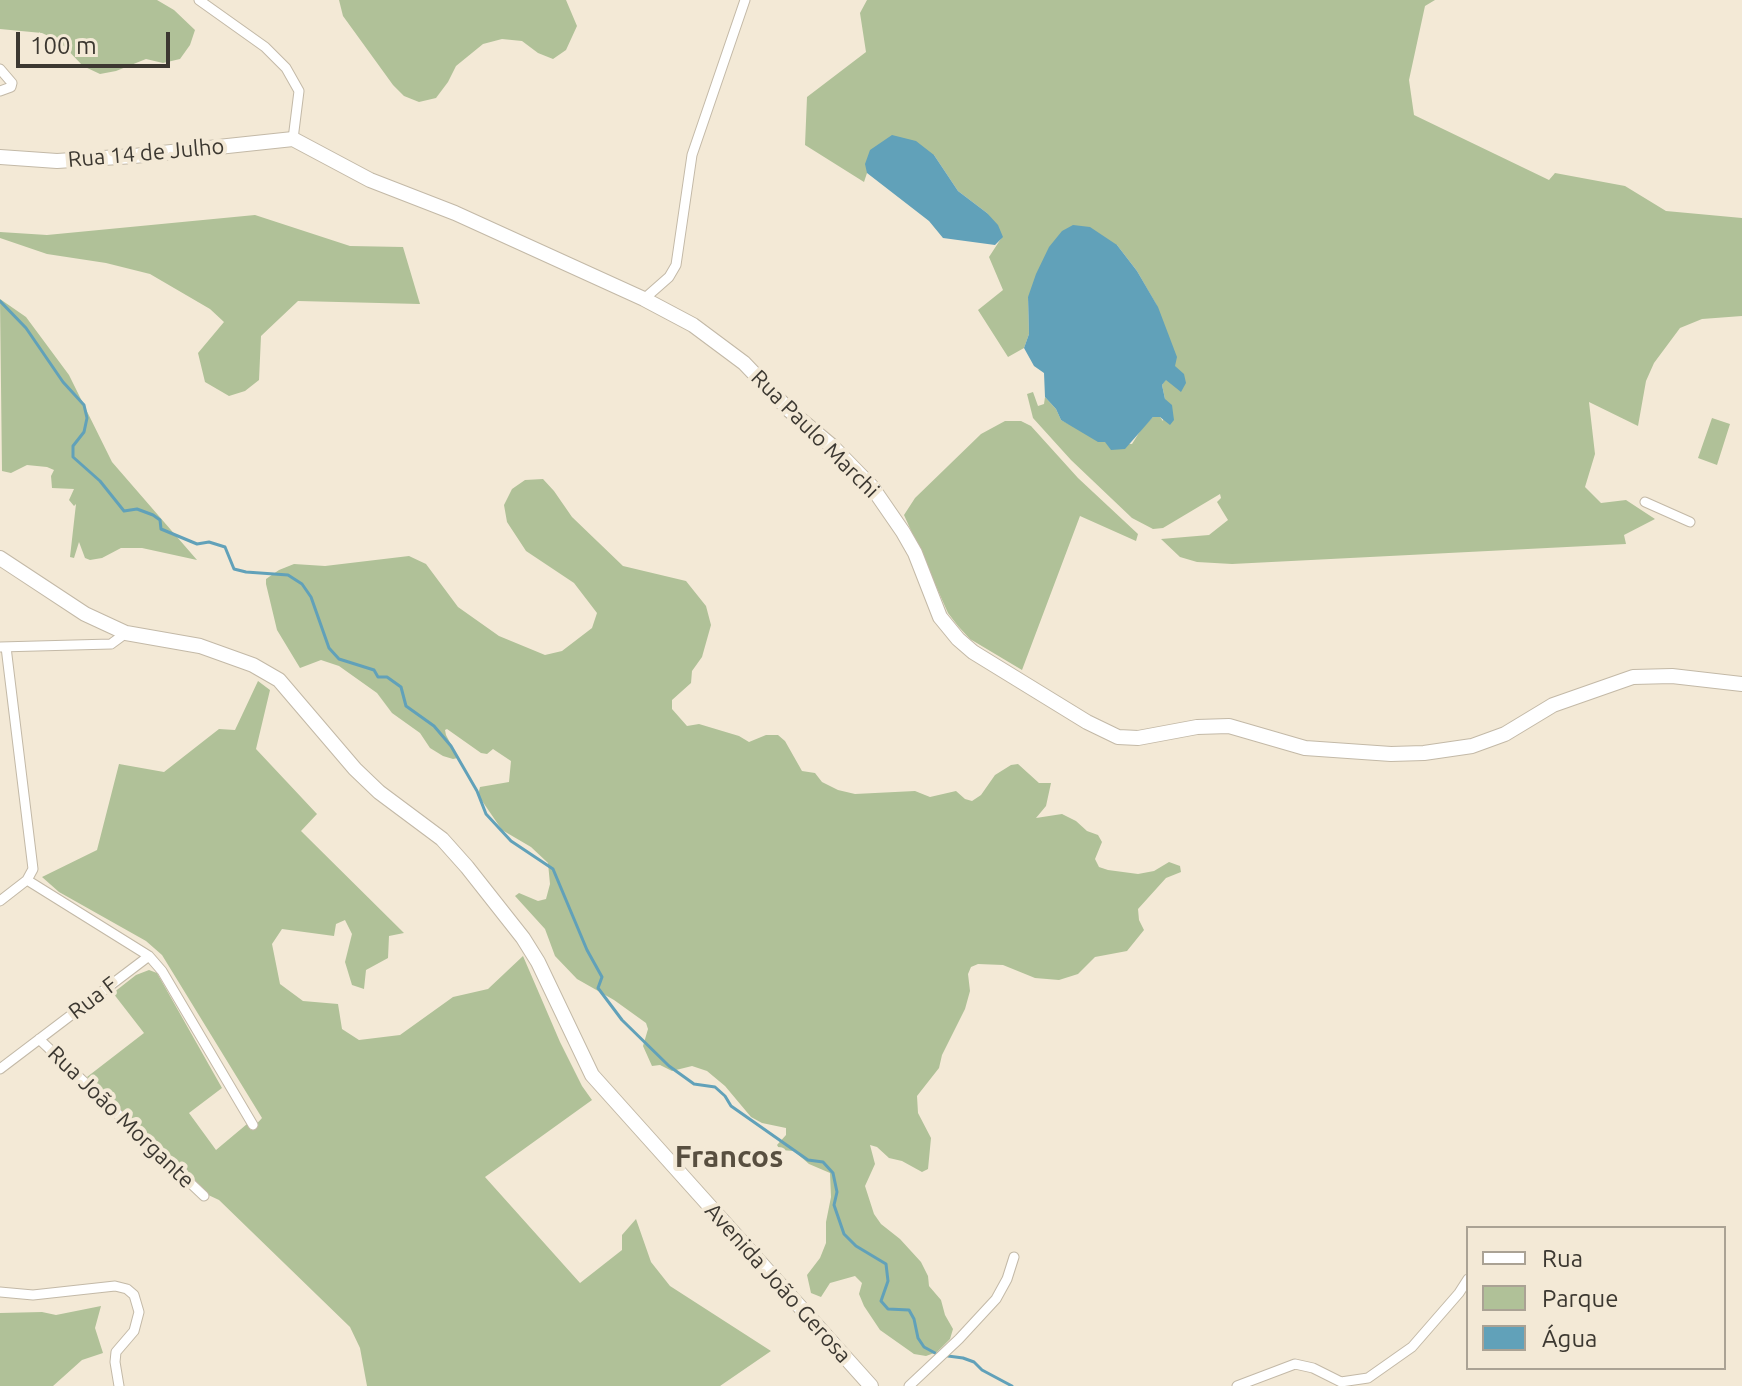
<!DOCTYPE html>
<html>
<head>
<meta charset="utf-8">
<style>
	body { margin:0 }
	#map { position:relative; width:1742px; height:1386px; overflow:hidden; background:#f3e9d6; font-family:Ubuntu,sans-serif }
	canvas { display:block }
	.legend { position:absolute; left:1466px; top:1226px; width:260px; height:144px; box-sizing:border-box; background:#f3e9d6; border:2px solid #aaa294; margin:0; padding:10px 14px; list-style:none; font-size:24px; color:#3c3831 }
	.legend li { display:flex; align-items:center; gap:16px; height:40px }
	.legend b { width:40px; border:2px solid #aaa294 }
	.scale { position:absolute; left:16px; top:32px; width:154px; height:36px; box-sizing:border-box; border:4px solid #3c3831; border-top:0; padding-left:10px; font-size:24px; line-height:28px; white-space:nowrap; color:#3c3831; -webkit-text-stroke:6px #f3e9d6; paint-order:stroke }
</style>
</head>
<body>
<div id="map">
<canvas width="1742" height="1386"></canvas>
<ul class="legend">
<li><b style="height:10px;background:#fff"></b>Rua</li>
<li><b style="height:22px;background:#b0c198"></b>Parque</li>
<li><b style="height:22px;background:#61a1b9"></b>Água</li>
</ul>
<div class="scale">100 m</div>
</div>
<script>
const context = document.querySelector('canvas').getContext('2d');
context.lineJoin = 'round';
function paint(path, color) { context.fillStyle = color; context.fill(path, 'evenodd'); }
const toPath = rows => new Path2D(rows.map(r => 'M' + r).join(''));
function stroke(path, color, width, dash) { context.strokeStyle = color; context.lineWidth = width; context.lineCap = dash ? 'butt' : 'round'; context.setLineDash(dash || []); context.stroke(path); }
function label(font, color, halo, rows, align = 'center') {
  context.font = font + ' Ubuntu,sans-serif'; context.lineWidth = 8; context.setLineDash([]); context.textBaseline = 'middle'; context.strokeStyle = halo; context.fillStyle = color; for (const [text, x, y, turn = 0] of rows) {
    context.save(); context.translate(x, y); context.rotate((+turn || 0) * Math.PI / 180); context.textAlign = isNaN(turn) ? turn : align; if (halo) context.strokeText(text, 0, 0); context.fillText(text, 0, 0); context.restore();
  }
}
paint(toPath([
	[0,0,157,0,174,10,195,30,190,45,180,59,163,63,146,59,116,71,100,74,83,66,59,41,42,33,0,29],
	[339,0,566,0,577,26,566,50,553,59,538,53,522,41,502,39,483,44,456,66,448,82,436,98,419,102,404,96,393,85,343,16],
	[867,0,1435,0,1425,6,1409,80,1414,115,1549,180,1555,173,1625,186,1666,211,1742,218,1742,316,1702,319,1680,328,1654,363,1646,381,1638,426,1589,402,1595,454,1585,487,1601,503,1626,500,1655,519,1624,535,1626,544,1232,564,1197,562,1180,557,1161,539,1209,535,1228,520,1217,502,1221,498,1220,494,1163,528,1153,529,1132,518,1071,460,1033,418,1027,394,1033,392,1038,406,1044,404,1045,397,1056,409,1061,420,1105,442,1132,444,1142,428,1153,417,1160,417,1163,421,1165,399,1162,385,1175,366,1156,304,1137,271,1117,245,1028,297,1029,334,1024,348,1008,357,978,310,1003,290,989,257,1002,237,987,213,958,191,934,155,867,160,867,173,864,182,805,145,807,97,866,52,860,13],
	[255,215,350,246,403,247,420,304,298,301,261,336,259,380,245,391,229,396,205,382,198,353,224,322,210,309,150,274,106,263,47,254,0,238,0,232,47,235],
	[0,299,26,317,69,375,112,462,197,560,142,548,121,548,102,558,90,560,85,558,79,542,74,558,70,557,76,504,74,506,69,500,74,489,52,488,51,476,54,470,47,467,27,465,11,473,2,471],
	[1712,418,1730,424,1717,465,1698,458],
	[1005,421,1021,421,1031,426,1078,478,1138,534,1136,541,1080,516,1022,670,970,639,958,626,948,613,904,515,915,498,981,434],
	[543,479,554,491,572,517,623,566,686,581,706,606,711,625,702,657,692,671,691,683,672,700,672,709,687,726,699,724,739,736,749,742,766,735,778,735,785,741,802,771,815,773,822,782,838,790,855,794,915,791,930,797,956,791,965,799,972,801,981,795,995,775,1011,765,1018,764,1039,783,1051,783,1046,806,1036,818,1062,814,1076,821,1087,831,1098,835,1102,842,1095,859,1099,867,1108,870,1138,874,1154,871,1169,862,1180,866,1181,872,1166,878,1138,909,1139,920,1144,930,1127,951,1095,957,1078,974,1059,980,1035,978,1003,965,978,964,971,967,968,974,970,991,965,1009,942,1055,939,1068,917,1096,918,1113,931,1138,928,1169,922,1172,902,1161,889,1158,877,1147,870,1145,875,1164,865,1186,874,1214,881,1224,900,1239,921,1262,928,1276,929,1286,941,1300,945,1315,953,1329,950,1339,937,1352,926,1356,914,1354,880,1330,864,1306,859,1294,862,1283,855,1276,830,1283,821,1297,811,1293,807,1275,820,1258,826,1243,826,1222,831,1197,830,1173,809,1164,794,1151,780,1150,777,1145,786,1135,786,1128,762,1123,751,1117,725,1086,707,1071,692,1066,672,1071,660,1065,652,1066,643,1046,648,1029,646,1023,614,1000,577,979,555,956,545,929,515,896,519,893,538,901,546,899,550,884,548,863,531,847,502,830,478,795,480,787,509,782,511,761,493,749,487,754,481,753,447,729,445,730,446,735,458,758,453,759,443,756,430,748,420,733,392,713,377,693,339,666,321,660,300,668,277,630,266,584,266,579,279,570,294,564,325,566,409,556,426,564,458,607,499,636,545,655,562,651,592,628,597,613,574,583,526,551,507,522,504,505,512,489,525,480],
	[258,681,270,690,256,749,317,814,301,831,404,933,389,936,388,958,366,970,364,989,352,985,345,962,352,934,345,920,336,924,334,936,282,929,272,944,280,984,303,1001,338,1004,342,1029,359,1040,400,1035,453,997,488,989,523,956,560,1042,582,1086,592,1100,485,1177,580,1283,622,1250,622,1235,636,1219,651,1262,670,1286,771,1351,720,1386,367,1386,360,1348,350,1327,219,1200,204,1193,94,1087,87,1077,144,1033,113,993,136,975,149,970,157,973,222,1088,189,1113,216,1150,247,1124,251,1130,262,1118,162,955,146,941,59,892,42,877,97,850,119,764,164,772,219,729,235,730],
	[101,1306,95,1328,103,1353,82,1360,53,1386,0,1386,0,1313,42,1312,56,1315]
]), '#b0c198');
paint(toPath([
	[892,135,916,141,934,155,958,191,987,213,998,225,1003,237,995,245,943,238,929,221,867,173,865,164,870,150],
	[1073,225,1090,227,1117,245,1137,271,1158,307,1177,357,1175,366,1184,374,1186,383,1181,392,1166,380,1162,385,1165,399,1172,405,1174,420,1170,425,1160,417,1153,417,1125,449,1111,450,1105,442,1098,442,1061,420,1056,409,1045,397,1044,373,1034,366,1024,348,1029,334,1028,297,1036,274,1049,247,1062,231]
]), '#61a1b9');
stroke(toPath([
	[0,301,26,328,63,382,84,405,87,418,84,432,73,446,73,457,100,481,124,511,137,509,153,515,160,520,161,529,197,544,209,542,225,547,234,569,246,572,288,575,302,584,311,597,329,648,339,659,374,670,378,677,387,677,401,687,406,706,434,726,451,746,477,791,486,814,511,841,553,869,587,950,602,977,598,988,622,1020,669,1066,694,1084,715,1087,725,1096,731,1106,808,1160,823,1162,833,1173,837,1192,834,1205,844,1234,856,1246,886,1264,888,1281,881,1301,888,1309,909,1310,914,1319,918,1338,924,1347,935,1353],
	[948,1356,963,1358,974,1362,982,1370,1012,1386]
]), '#61a1b9', 3);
const street = toPath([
	[199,0,265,47,286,68,299,91,293,139],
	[0,69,12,83,11,87,0,91],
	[644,299,669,277,676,265,692,155,745,0],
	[1645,502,1690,522],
	[0,647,111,644,126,633],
	[27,880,149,956,162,971,253,1125],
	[0,901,27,880,33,869,6,647],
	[39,1039,204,1196],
	[0,1069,149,956],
	[0,1292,33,1295,115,1286,127,1289,134,1295,139,1312,134,1331,116,1352,115,1362,119,1386],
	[909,1386,959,1339,996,1299,1007,1279,1014,1257],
	[1237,1386,1295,1364,1313,1368,1341,1382,1368,1378,1412,1347,1459,1293,1468,1279]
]);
const secondary = toPath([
	[0,157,57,161,134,156,293,139,370,180,455,213,644,299,693,325,744,363,789,410,832,446,872,487,903,532,915,553,940,617,958,639,973,652,1087,722,1118,737,1138,738,1197,727,1229,726,1305,748,1391,754,1424,753,1472,746,1505,734,1553,705,1633,677,1672,676,1742,684],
	[0,558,85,614,126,633,200,646,253,665,279,680,355,769,379,792,442,839,467,867,523,938,538,962,592,1075,871,1386]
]);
stroke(street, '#c3b9a7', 11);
stroke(secondary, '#c3b9a7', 16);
stroke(street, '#fff', 9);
stroke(secondary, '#fff', 14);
label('22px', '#3c3831', '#f3e9d6', [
	["Rua 14 de Julho",146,153,-5],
	["Rua Paulo Marchi",815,434,45],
	["Rua F",93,998,-37],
	["Rua João Morgante",121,1117,44],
	["Avenida João Gerosa",778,1283,48]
]);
label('bold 30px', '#584f40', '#f3e9d6', [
	["Francos",729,1157]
]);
</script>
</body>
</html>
